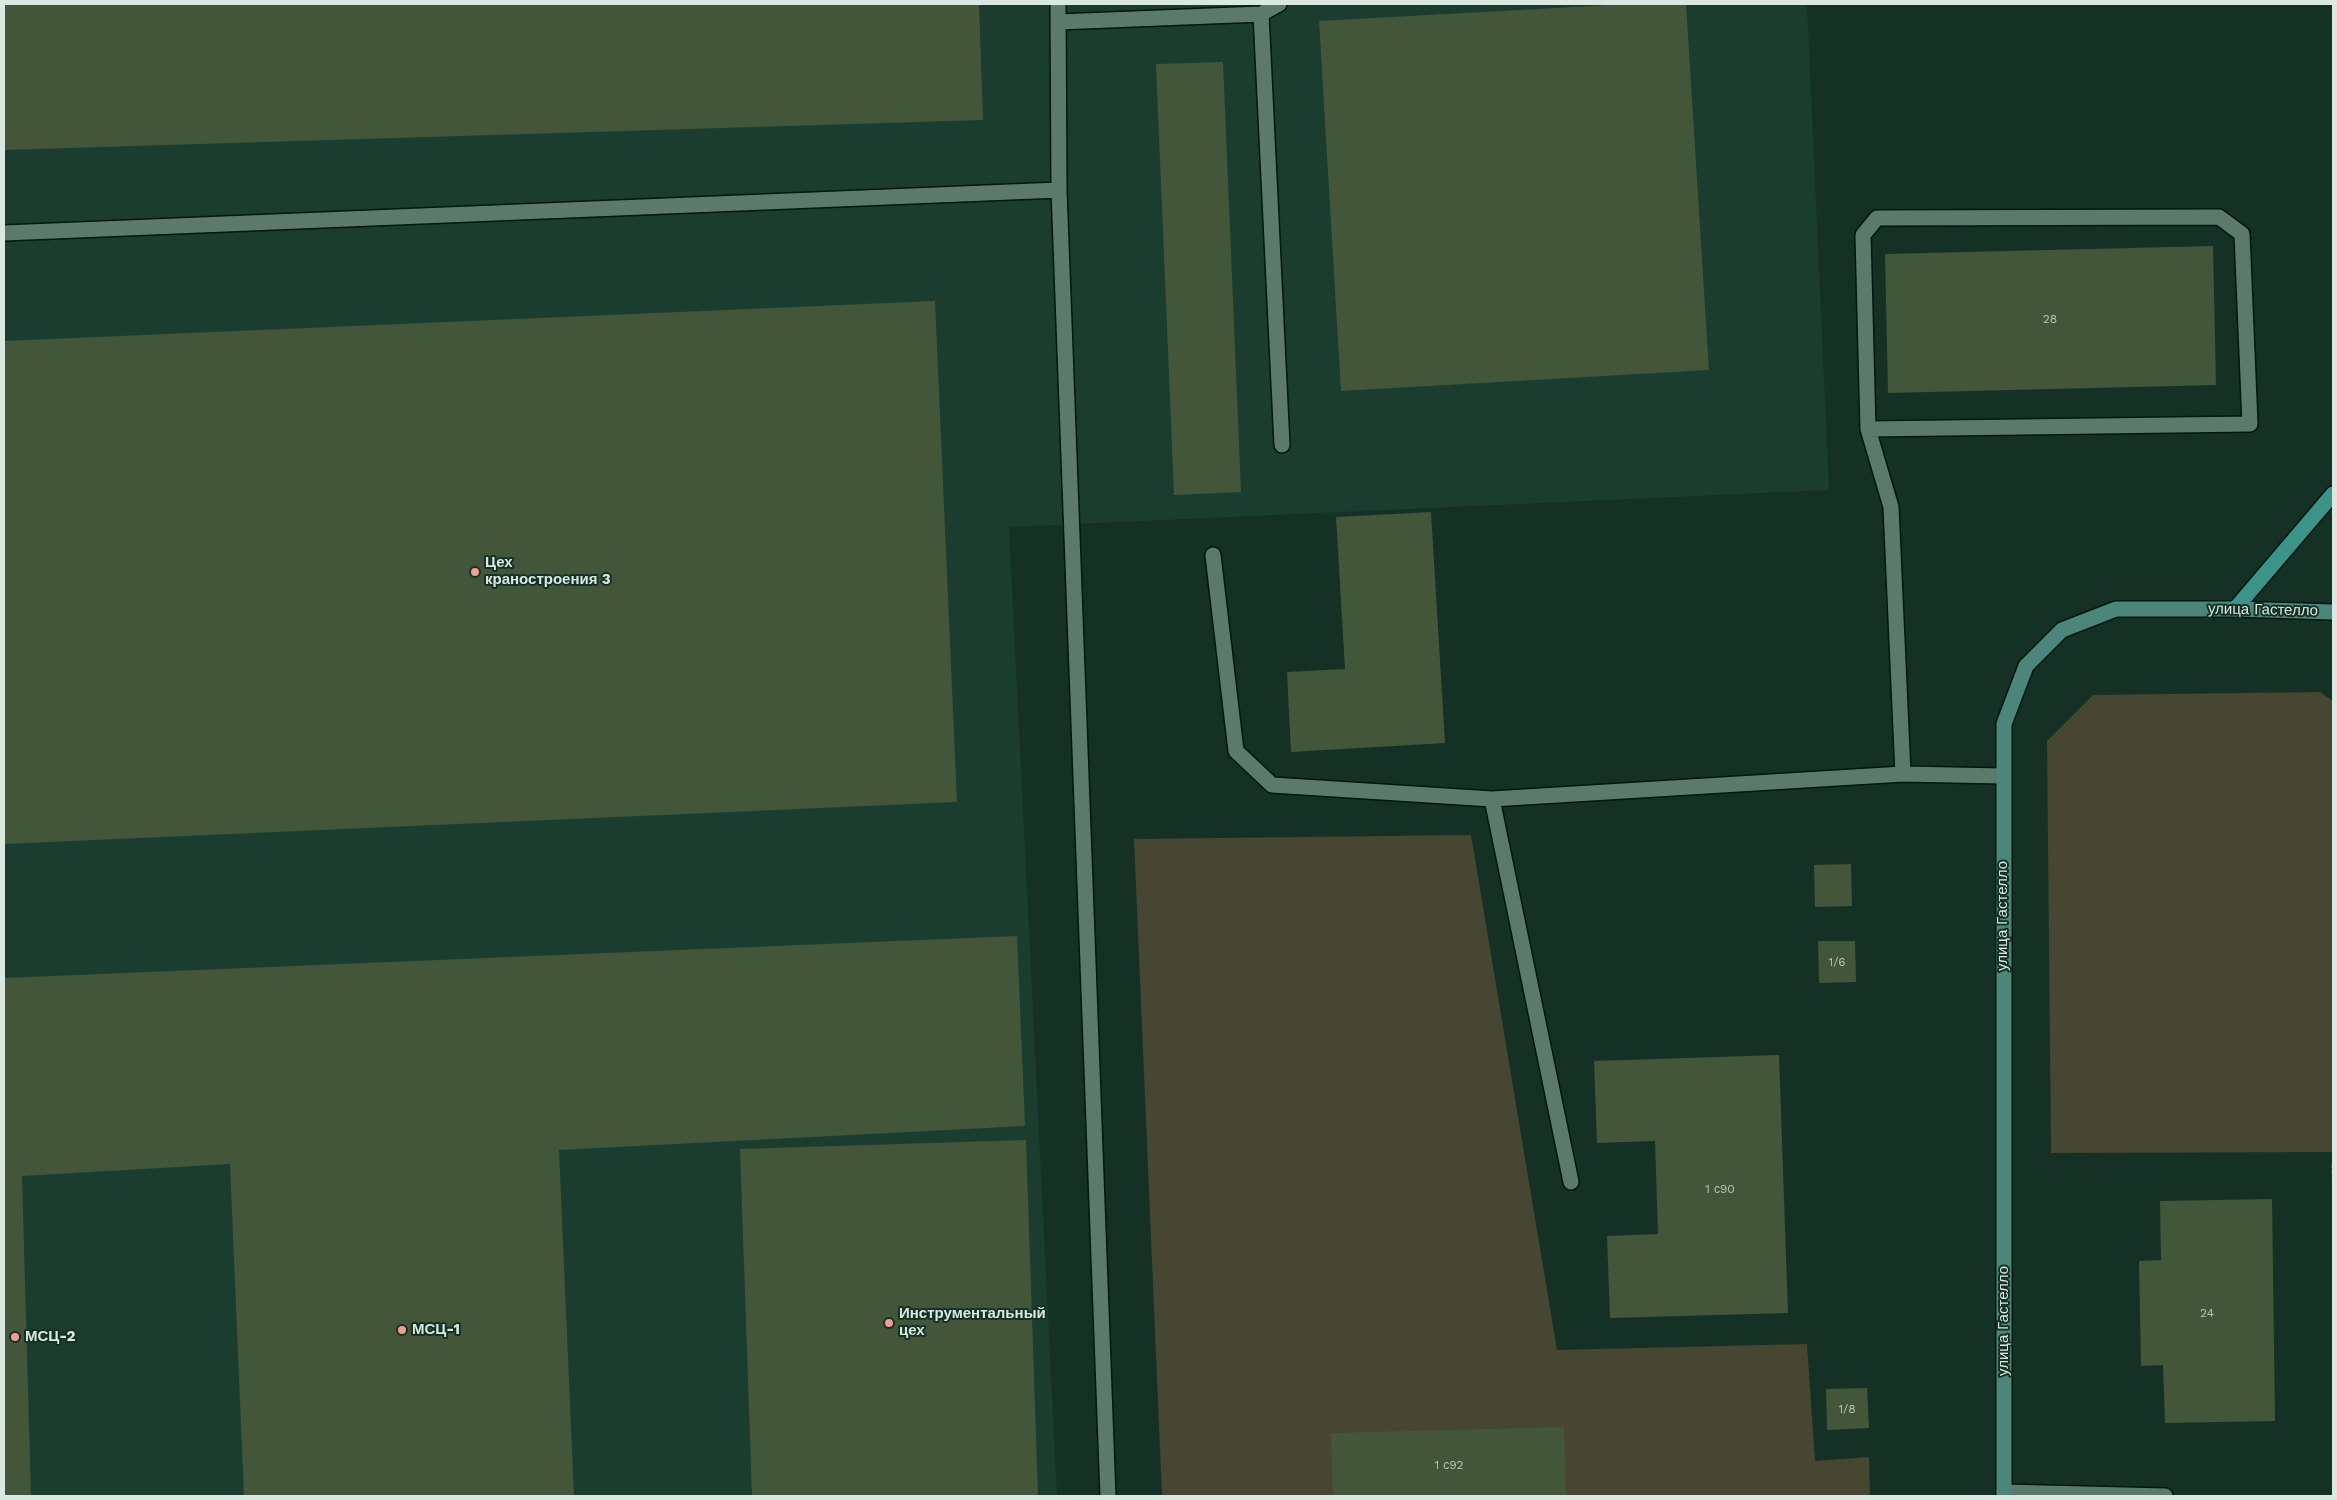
<!DOCTYPE html>
<html>
<head>
<meta charset="utf-8">
<style>
	body { margin:0 }
	#map { position:relative; width:2337px; height:1500px; overflow:hidden; background:#153125; font-family:"Work Sans",sans-serif }
	canvas { display:block }
	.frame { position:absolute; inset:0; border:5px solid #d9e8e0; pointer-events:none }
</style>
</head>
<body>
<div id="map">
<canvas width="2337" height="1500"></canvas>
<div class="frame"></div>
</div>
<script>
const context = document.querySelector('canvas').getContext('2d');
context.lineJoin = 'round';
function paint(path, color) { context.fillStyle = color; context.fill(path, 'evenodd'); }
const toPath = rows => new Path2D(rows.map(r => 'M' + r).join(''));
function stroke(path, color, width, dash) { context.strokeStyle = color; context.lineWidth = width; context.lineCap = dash ? 'butt' : 'round'; context.setLineDash(dash || []); context.stroke(path); }
function label(font, color, halo, rows, align = 'center') {
  context.font = font + ' "Work Sans",sans-serif'; context.lineWidth = 4; context.setLineDash([]); context.textBaseline = 'middle'; context.strokeStyle = halo; context.fillStyle = color; for (const [text, x, y, turn = 0] of rows) {
    context.save(); context.translate(x, y); context.rotate((+turn || 0) * Math.PI / 180); context.textAlign = isNaN(turn) ? turn : align; if (halo) context.strokeText(text, 0, 0); context.fillText(text, 0, 0); context.restore();
  }
}
paint(toPath([
	[4,4,1807,4,1829,490,1009,527,1057,1496,4,1496]
]), '#1a3d2f');
paint(toPath([
	[2320,692,2333,701,2333,1152,2051,1153,2047,741,2093,695],
	[1471,835,1557,1350,1807,1344,1815,1461,1869,1457,1870,1496,1162,1496,1134,839]
]), '#464632');
paint(toPath([
	[4,4,979,4,983,120,4,150],
	[1629,4,1686,4,1709,370,1341,391,1319,21],
	[1223,62,1241,492,1174,495,1156,64],
	[2213,246,2216,385,1888,393,1885,254],
	[935,301,957,802,4,844,4,341],
	[1431,512,1445,743,1291,752,1287,672,1345,669,1336,517],
	[1851,864,1852,906,1815,907,1814,865],
	[1017,936,1025,1126,559,1150,574,1496,244,1496,230,1164,22,1176,31,1496,4,1496,4,978],
	[1818,941,1855,941,1856,982,1819,983],
	[1779,1055,1788,1313,1610,1318,1607,1236,1658,1234,1655,1141,1597,1143,1594,1061],
	[1026,1140,1038,1496,752,1496,740,1149],
	[2272,1199,2275,1421,2165,1423,2163,1365,2141,1366,2139,1261,2161,1260,2160,1201],
	[1867,1388,1869,1428,1827,1430,1826,1389],
	[1564,1427,1566,1496,1333,1496,1331,1433]
]), '#43563a');
const lane = toPath([
	[1058,4,1059,190,1108,1496],
	[1261,14,1282,445],
	[1058,22,1261,14,1279,4],
	[4,233,1059,190],
	[1868,429,2250,424,2242,234,2219,217,1877,218,1863,235,1868,429,1891,507,1903,774],
	[1213,555,1236,751,1272,785,1492,799,1903,774,2003,776],
	[1492,799,1571,1182],
	[2004,1492,2165,1496]
]);
const secondary = toPath([
	[2004,1496,2004,724,2026,666,2062,630,2116,609,2235,609,2333,612]
]);
const primary = toPath([
	[2235,609,2333,494]
]);
stroke(lane, '#00180e', 18);
stroke(secondary, '#00180e', 18);
stroke(primary, '#00180e', 18);
stroke(toPath([
	[2333,1164,2333,1178]
]), '#526a5f', 3, [4, 2.5]);
stroke(lane, '#5c7a6b', 15);
stroke(secondary, '#4c867a', 15);
stroke(primary, '#3c938a', 15);
for (const [x, y, r, color] of [
	[475,572,5,"#f59c92"],
	[889,1323,5,"#f59c92"],
	[402,1330,5,"#f59c92"],
	[15,1337,5,"#f59c92"]
]) { const dot = new Path2D(); dot.arc(x, y, r, 0, 2 * Math.PI); context.fillStyle = color; context.fill(dot); stroke(dot, '#153125', 2); }
label('12px', '#b4c4b6', null, [
	["28",2050,319],
	["1/6",1837,962],
	["1 с90",1720,1189],
	["24",2207,1313],
	["1/8",1847,1409],
	["1 с92",1449,1465]
]);
label('bold 15px', '#d9e8e0', '#153125', [
	["Цех",485,563],
	["краностроения 3",485,580],
	["Инструментальный",899,1314],
	["цех",899,1331],
	["МСЦ-1",412,1330],
	["МСЦ-2",25,1337]
], 'left');
label('15px', '#d9e8e0', '#153125', [
	["улица Гастелло",2263,610,1],
	["улица Гастелло",2003,916,-90],
	["улица Гастелло",2004,1321,-90]
]);
</script>
</body>
</html>
